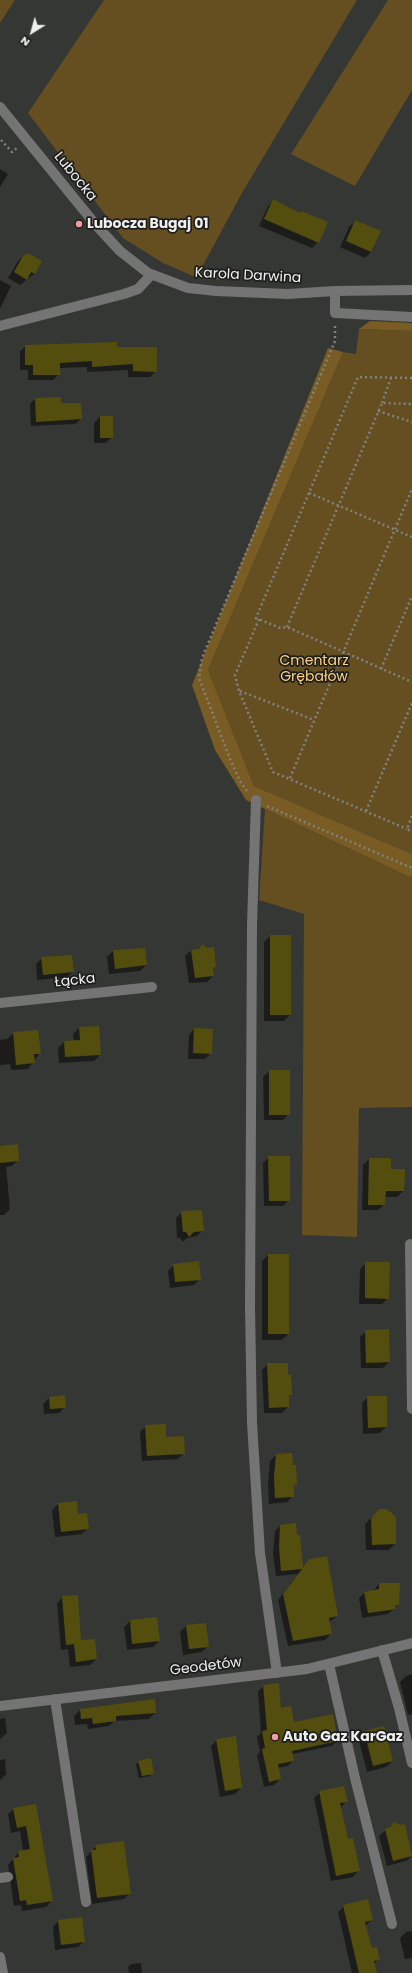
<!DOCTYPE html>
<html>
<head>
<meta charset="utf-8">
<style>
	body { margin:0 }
	#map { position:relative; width:412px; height:1973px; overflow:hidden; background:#353734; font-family:Poppins,sans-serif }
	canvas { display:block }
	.north { position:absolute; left:12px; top:12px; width:40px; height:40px; -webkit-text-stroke:3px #1d1e1d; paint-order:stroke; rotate:217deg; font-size:11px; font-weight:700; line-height:16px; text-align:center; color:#eff0ee }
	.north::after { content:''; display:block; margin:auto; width:14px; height:18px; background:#eff0ee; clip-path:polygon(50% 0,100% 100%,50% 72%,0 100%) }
</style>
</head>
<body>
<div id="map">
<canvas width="412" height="1973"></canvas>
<div class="north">N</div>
</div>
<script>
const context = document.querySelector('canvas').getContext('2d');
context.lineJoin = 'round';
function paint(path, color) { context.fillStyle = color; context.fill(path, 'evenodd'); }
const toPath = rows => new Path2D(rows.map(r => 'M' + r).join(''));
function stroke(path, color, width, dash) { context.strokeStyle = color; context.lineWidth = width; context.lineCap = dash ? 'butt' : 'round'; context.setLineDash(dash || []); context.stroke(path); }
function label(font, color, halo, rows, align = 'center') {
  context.font = font + ' Poppins,sans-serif'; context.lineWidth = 3.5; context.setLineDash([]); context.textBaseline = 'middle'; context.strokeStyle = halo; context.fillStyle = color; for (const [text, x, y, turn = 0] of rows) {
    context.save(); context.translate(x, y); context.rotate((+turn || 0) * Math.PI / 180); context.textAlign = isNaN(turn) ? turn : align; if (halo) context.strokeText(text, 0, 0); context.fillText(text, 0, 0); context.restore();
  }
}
paint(toPath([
	[0,0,15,0,0,23],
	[104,0,357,0,242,193,201,269,228,273,226,280,200,279,163,263,123,238,28,113],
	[388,0,412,0,412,90,355,186,291,154],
	[359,329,412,331,412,854,254,786,208,670,343,352,356,354],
	[265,809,412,878,412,1107,359,1108,357,1237,302,1235,304,914,259,900]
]), '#654e20');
paint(toPath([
	[370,321,412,323,412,331,359,329],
	[328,348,343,352,208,670,254,786,412,854,412,878,246,800,215,750,192,685]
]), '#785c24');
paint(toPath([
	[0,169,8,174,0,187],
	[273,201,318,242,312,248,259,226,268,206],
	[355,221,380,231,371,252,365,258,340,247,349,227],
	[24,255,41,261,34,274,20,285,8,278,18,261],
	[0,280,11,286,0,309],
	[26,346,116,348,156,371,150,377,128,377,128,370,87,372,87,367,59,368,59,374,53,380,28,380,28,370,20,370,20,351],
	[35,399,60,404,81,419,75,424,31,426,30,404],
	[100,417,112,437,106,443,94,443,94,423],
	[270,936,290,1015,284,1021,264,1021,264,942],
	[202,945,215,967,212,970,213,976,207,982,189,983,185,956,191,950,198,950],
	[113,951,146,965,140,971,109,974,107,957],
	[42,958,73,972,67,977,37,980,36,964],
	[79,1028,100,1055,94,1061,59,1063,58,1048,64,1042,74,1041,73,1034],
	[194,1029,211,1053,205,1059,188,1059,189,1035],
	[14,1033,40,1053,28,1069,11,1070,10,1064,0,1065,0,1040,7,1039],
	[269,1071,289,1114,283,1120,264,1120,263,1077],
	[0,1147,18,1160,12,1166,6,1167,10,1209,4,1215,0,1215],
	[269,1157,289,1200,283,1206,264,1206,263,1163],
	[369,1159,390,1170,403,1191,397,1197,384,1197,384,1205,378,1210,362,1210,363,1165],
	[182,1212,203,1230,197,1236,187,1238,183,1242,180,1238,177,1238,176,1218],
	[268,1255,288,1255,288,1334,282,1340,262,1340,262,1261],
	[366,1263,388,1298,382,1304,359,1304,360,1269],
	[174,1265,200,1279,194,1285,170,1288,168,1271],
	[366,1331,389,1362,383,1368,361,1368,360,1337],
	[268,1364,291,1394,288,1397,288,1407,282,1413,264,1413,262,1370],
	[368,1397,386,1427,380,1433,363,1434,362,1403],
	[49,1398,65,1407,59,1413,44,1414,43,1404],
	[146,1426,166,1438,184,1453,178,1459,142,1461,140,1432],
	[276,1455,296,1484,293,1487,293,1496,287,1502,269,1504,268,1484,270,1461],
	[58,1504,77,1515,88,1528,82,1534,55,1537,52,1510],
	[379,1510,395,1544,389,1550,366,1550,365,1524],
	[281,1525,302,1567,310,1560,337,1616,329,1622,331,1634,325,1640,288,1646,278,1600,298,1574,276,1576,273,1553,275,1531],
	[379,1584,398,1605,388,1614,362,1618,359,1598,365,1592,373,1591],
	[63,1597,80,1641,96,1659,90,1665,70,1667,68,1649,61,1650,57,1603],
	[156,1618,159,1641,153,1647,127,1650,124,1627,130,1621],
	[186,1626,208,1646,202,1652,183,1655,180,1632],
	[412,1674,412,1714,408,1715,400,1682,406,1676],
	[264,1686,293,1723,337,1741,332,1746,292,1754,293,1761,288,1766,278,1768,280,1779,274,1785,264,1787,257,1755,260,1752,257,1737,261,1733,258,1691],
	[80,1710,155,1713,149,1719,114,1721,109,1726,88,1729,87,1724,75,1725,74,1716],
	[5,1718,7,1733,0,1739,0,1719],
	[364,1731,392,1761,386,1767,367,1772,358,1737],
	[217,1740,241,1788,235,1794,220,1797,211,1746],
	[5,1759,6,1774,0,1780,0,1760],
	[139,1762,153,1773,150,1776,139,1778,136,1764],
	[320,1792,346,1802,340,1808,347,1840,358,1871,353,1877,331,1881,314,1798],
	[35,1805,52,1901,46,1907,22,1911,21,1905,14,1906,8,1865,19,1852,23,1851,20,1831,11,1833,8,1814,14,1809],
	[394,1823,399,1826,404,1825,412,1856,406,1861,387,1866,379,1836],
	[96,1846,130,1893,124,1899,92,1904,86,1857],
	[344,1906,372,1920,365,1926,371,1949,379,1959,374,1964,376,1973,352,1973,338,1912],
	[58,1921,84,1941,78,1947,55,1950,53,1927],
	[412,1931,412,1958,405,1959,400,1938,406,1932],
	[141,1963,142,1973,129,1973,128,1967,131,1964]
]), '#0007');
paint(toPath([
	[273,199,300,213,301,211,328,222,319,243,264,219],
	[355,220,381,231,371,252,346,241],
	[28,253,42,261,35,274,31,272,27,280,14,272,24,254,26,255],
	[117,342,117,347,157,347,157,372,133,371,133,364,92,367,92,361,60,363,60,375,33,375,33,365,25,365,25,345],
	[61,397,61,403,81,403,82,419,36,422,35,398],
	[100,416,113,416,113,438,100,438],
	[270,935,291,935,291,1015,270,1015],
	[202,944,207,948,214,947,216,967,213,968,214,976,195,978,191,950,199,949],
	[145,948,147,965,115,969,113,950],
	[72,955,74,972,43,975,41,957],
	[99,1026,101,1055,65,1057,64,1041,80,1040,79,1027],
	[194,1028,213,1029,212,1054,193,1053],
	[38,1030,41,1054,34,1054,35,1063,16,1065,13,1032],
	[269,1070,290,1070,290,1115,269,1115],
	[18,1144,19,1161,0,1163,0,1146],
	[268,1156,290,1156,290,1201,269,1201],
	[369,1158,391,1158,391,1169,405,1169,404,1191,386,1191,385,1205,368,1205],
	[202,1210,204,1231,194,1232,189,1237,186,1232,183,1232,181,1211],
	[268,1254,289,1254,289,1334,268,1334],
	[199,1261,201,1280,175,1282,173,1264],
	[365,1262,390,1262,389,1299,365,1298],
	[389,1329,390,1362,366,1363,365,1330],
	[267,1363,288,1363,288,1375,291,1374,292,1395,289,1395,289,1407,269,1408],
	[65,1395,66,1408,50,1409,49,1397],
	[367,1396,387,1396,387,1427,368,1428],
	[166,1424,166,1437,184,1436,185,1454,147,1456,145,1425],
	[292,1453,293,1465,296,1465,297,1485,294,1485,294,1497,275,1498,274,1477,276,1454],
	[77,1501,78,1514,87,1513,89,1529,61,1532,58,1503],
	[379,1509,387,1509,396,1517,396,1544,372,1545,371,1518],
	[296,1523,297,1535,300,1535,303,1567,309,1559,327,1556,338,1616,329,1618,332,1634,293,1641,283,1594,302,1569,281,1571,279,1547,280,1525],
	[379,1583,400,1583,399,1605,396,1605,395,1609,390,1610,368,1613,364,1592,379,1589],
	[78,1595,81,1640,95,1639,97,1659,76,1662,74,1644,66,1645,62,1596],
	[157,1617,160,1641,132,1644,130,1620],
	[206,1623,209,1647,189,1649,186,1625],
	[279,1683,281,1708,291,1706,294,1722,333,1714,338,1741,292,1751,294,1761,278,1764,281,1779,269,1782,262,1749,265,1748,262,1731,267,1730,263,1685],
	[155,1699,156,1713,116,1716,116,1721,93,1724,92,1718,81,1719,80,1709],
	[384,1726,393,1761,373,1766,364,1731],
	[236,1736,242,1788,225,1791,216,1739],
	[151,1758,154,1774,142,1776,138,1761],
	[344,1786,348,1802,340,1803,348,1839,353,1838,360,1871,336,1876,319,1791],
	[36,1804,53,1901,27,1905,26,1900,20,1901,13,1858,19,1857,18,1851,30,1849,26,1826,17,1828,13,1808],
	[394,1822,400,1825,405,1824,412,1856,393,1861,385,1829,390,1827],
	[124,1841,131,1894,97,1898,91,1850,96,1850,95,1845],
	[368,1899,373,1920,365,1922,372,1948,377,1947,380,1960,374,1961,377,1973,359,1973,343,1905],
	[82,1917,85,1942,61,1945,58,1920]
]), '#534e0d');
stroke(toPath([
	[1,140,12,152,18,147],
	[412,378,358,377,256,618,280,628,287,627,412,682],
	[382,403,391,378],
	[378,411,412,422],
	[309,493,412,537],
	[259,619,235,675,239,691,273,772,407,829],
	[287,627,382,403,412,404],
	[381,669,412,596],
	[240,691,314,720],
	[290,778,412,489],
	[247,791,240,781,230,759,199,678,202,658,335,341,335,325],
	[267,806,412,868],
	[366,811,412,703],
	[412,816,407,829,412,832]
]), '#818380', 2.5, [2, 3]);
stroke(toPath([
	[0,107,95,224,120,251,148,273,188,288,216,291,288,294,335,291,412,290],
	[335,291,335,313,412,317],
	[0,326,124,294,138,289,151,275],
	[256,800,252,925,250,1307,252,1423,260,1553,277,1673],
	[0,1003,152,987],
	[410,1244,412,1409],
	[382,1650,399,1708,412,1763],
	[329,1664,355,1778,392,1924],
	[55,1699,86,1902],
	[0,1706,307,1669,412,1643],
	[0,1878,8,1877],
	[0,1957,3,1973]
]), '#737473', 10);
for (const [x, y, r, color] of [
	[79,224,4,"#f49aa4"],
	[275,1737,4,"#f49aa4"]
]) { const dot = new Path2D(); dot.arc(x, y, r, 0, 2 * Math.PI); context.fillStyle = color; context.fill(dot); stroke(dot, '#1d1e1d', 1.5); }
label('14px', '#eff0ee', '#1d1e1d', [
	["Lubocka",75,177,51],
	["Karola Darwina",248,276,3],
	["Łącka",75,981,-6],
	["Geodetów",206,1667,-7]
]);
label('bold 14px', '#eff0ee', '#1d1e1d', [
	["Lubocza Bugaj 01",87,224],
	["Auto Gaz KarGaz",283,1737]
], 'left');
label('14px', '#fed280', '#1d1e1d', [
	["Cmentarz",314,661],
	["Grębałów",314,677]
]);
</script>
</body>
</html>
